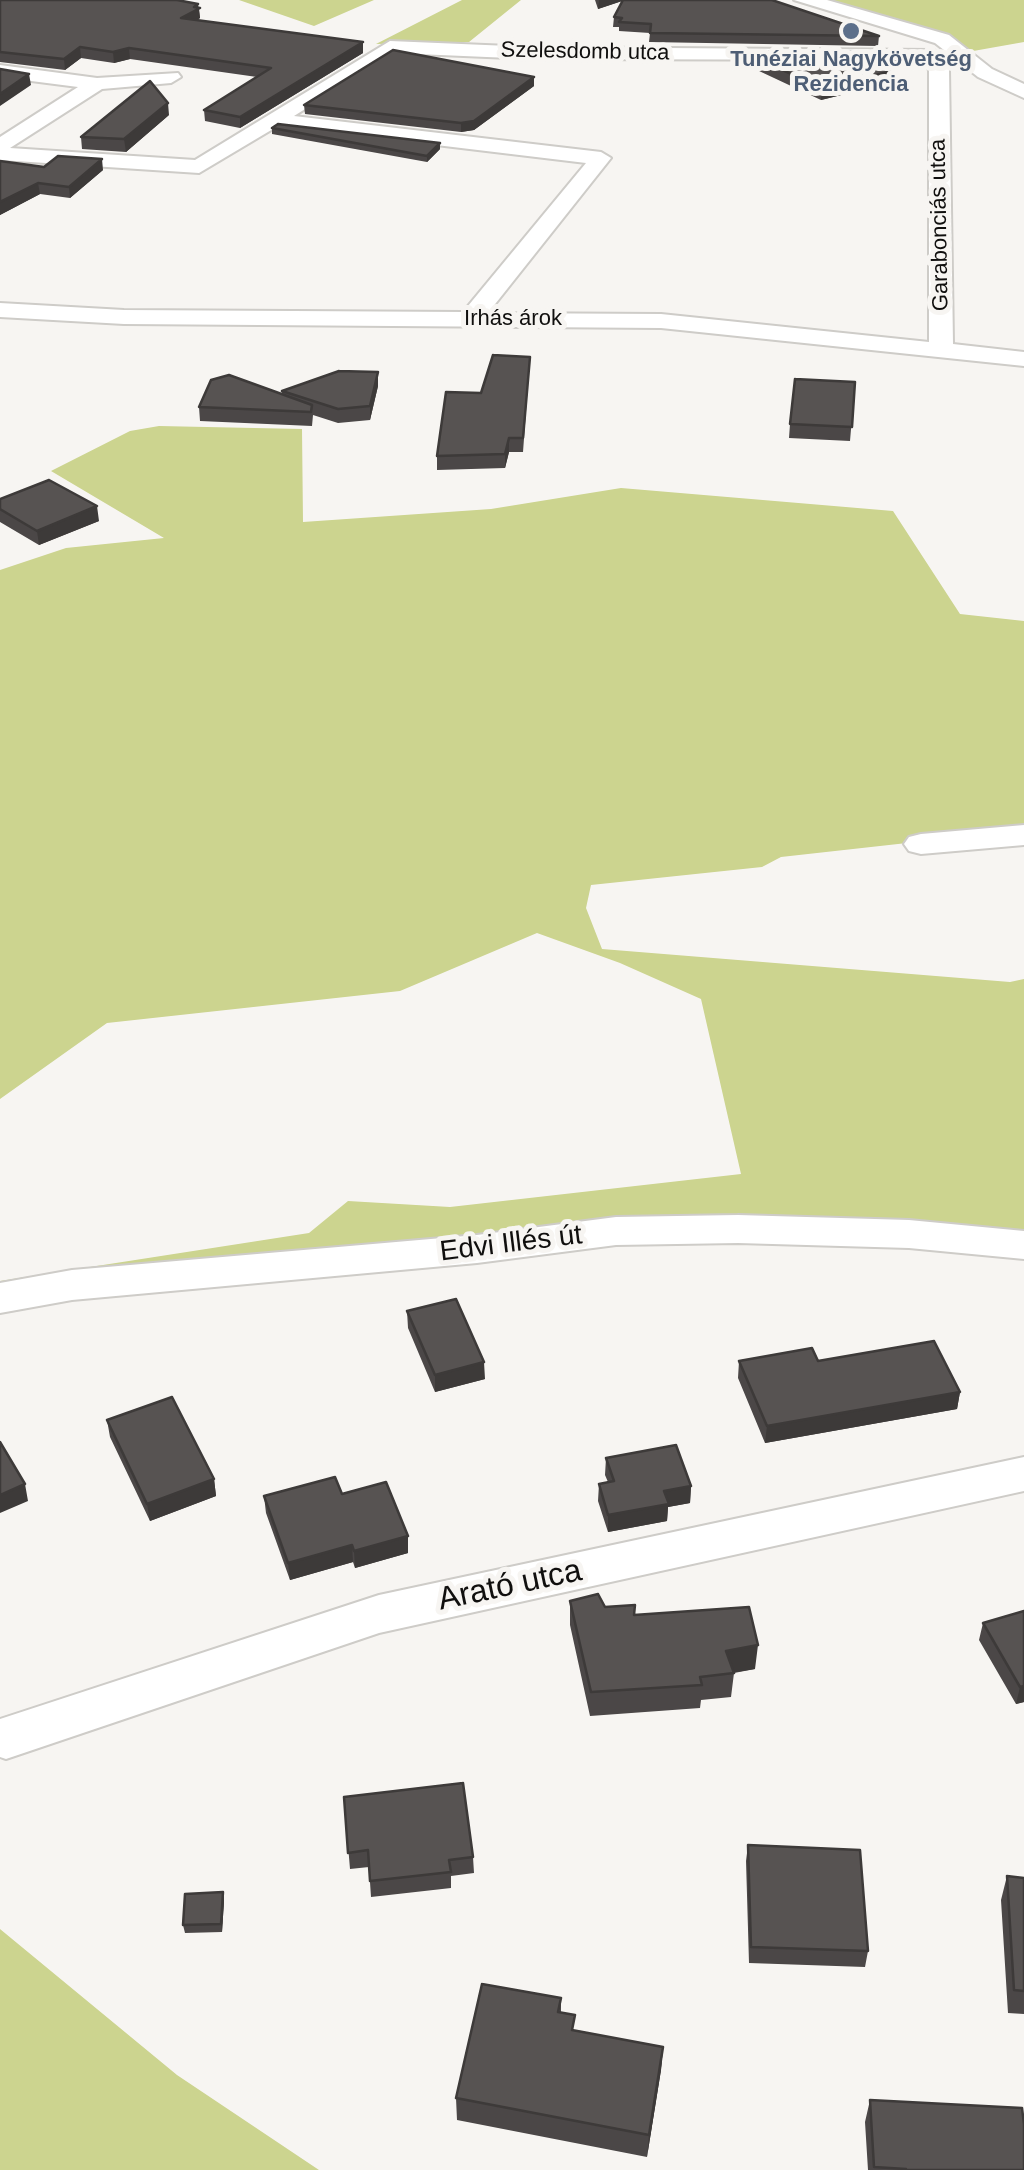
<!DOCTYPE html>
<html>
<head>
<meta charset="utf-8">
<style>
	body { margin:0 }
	canvas { display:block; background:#f7f5f2 }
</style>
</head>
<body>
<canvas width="1024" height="2170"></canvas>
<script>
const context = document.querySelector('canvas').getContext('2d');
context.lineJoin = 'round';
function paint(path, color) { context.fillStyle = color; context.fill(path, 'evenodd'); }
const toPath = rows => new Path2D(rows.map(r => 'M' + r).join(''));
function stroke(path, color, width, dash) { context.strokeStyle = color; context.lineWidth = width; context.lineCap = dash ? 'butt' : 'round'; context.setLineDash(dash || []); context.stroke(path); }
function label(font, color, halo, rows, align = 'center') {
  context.font = font + ' Helvetica,sans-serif'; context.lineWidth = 10; context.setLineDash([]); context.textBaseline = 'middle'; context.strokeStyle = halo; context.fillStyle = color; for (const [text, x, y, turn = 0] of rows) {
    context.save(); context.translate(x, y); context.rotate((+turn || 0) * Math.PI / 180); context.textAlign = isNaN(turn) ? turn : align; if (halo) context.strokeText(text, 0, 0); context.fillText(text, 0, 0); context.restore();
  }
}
paint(toPath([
	[239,0,374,0,314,26],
	[462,0,521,0,469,42,376,44],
	[803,0,1024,0,1024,42,962,53],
	[159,426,302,429,303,522,491,509,621,488,893,511,960,614,1024,621,1024,830,781,857,762,867,591,885,586,908,602,949,1010,982,1024,979,1024,1245,738,1229,0,1298,0,1281,309,1233,348,1201,450,1207,741,1174,701,999,620,963,537,933,400,991,107,1023,0,1099,0,570,66,548,164,538,51,471,130,431],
	[0,1929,177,2075,319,2170,0,2170]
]), '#ccd48f');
const minor = toPath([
	[794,0,827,0,949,35,992,69,1024,84,1024,98,978,77,935,43,794,0],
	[390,41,533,47,934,50,949,69,953,344,1024,352,1024,366,661,328,124,324,0,317,0,303,124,310,463,312,586,163,278,126,199,173,0,160,0,137,78,87,0,77,0,65,97,78,178,73,181,77,171,83,102,89,10,148,195,160,390,41],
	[394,53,533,59,922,60,929,70,929,342,661,314,488,313,611,158,601,152,294,116,394,53],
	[1024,825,1024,845,921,854,909,851,904,844,909,837,921,834,1024,825],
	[738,1215,909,1220,1024,1231,1024,1259,909,1248,738,1243,616,1245,477,1263,72,1300,0,1313,0,1283,72,1270,477,1235,616,1217,738,1215],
	[1024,1457,1024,1491,379,1633,6,1759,0,1757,0,1719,379,1595,1024,1457]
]);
stroke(minor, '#ceccc8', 4);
paint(minor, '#fff');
paint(toPath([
	[0,0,199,8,200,18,197,20,363,42,363,53,240,128,205,121,204,110,257,77,130,59,114,63,81,58,65,70,0,62],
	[595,0,772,0,879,36,878,46,649,42,650,33,619,31,619,27,613,27,614,17,622,1,598,9],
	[743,52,896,70,894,82,821,100,742,63],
	[534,77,534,86,474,130,461,132,305,114,304,105],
	[169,115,126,152,82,149,81,137],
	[272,128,440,149,427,162,272,134],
	[0,161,44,167,103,170,70,198,40,194,0,215],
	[530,357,523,452,509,452,505,468,437,470,437,456,481,393],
	[855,382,850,441,789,438,790,424],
	[378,386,370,420,338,423,313,415,312,426,200,421,199,407,282,394,282,391],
	[0,499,99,521,39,545,0,522],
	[407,1311,485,1379,435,1392,408,1328],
	[739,1361,818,1361,960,1392,957,1409,765,1443,738,1378],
	[107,1420,214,1479,216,1496,150,1521,110,1437],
	[606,1458,691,1486,690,1503,668,1507,667,1521,608,1532,598,1501,599,1484,608,1482,605,1475],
	[264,1496,408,1536,408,1553,355,1568,353,1562,290,1580,266,1513],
	[570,1601,605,1607,634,1615,755,1669,734,1673,731,1697,701,1700,700,1708,590,1716,570,1625],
	[1024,1611,1024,1702,1016,1704,979,1640,983,1623],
	[344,1797,473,1857,474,1873,451,1876,451,1888,371,1897,369,1867,350,1869],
	[748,1845,868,1951,865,1967,749,1963,746,1861],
	[1007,1876,1024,1878,1024,2014,1008,2013,1001,1900],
	[223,1892,224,1901,222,1932,185,1933,183,1925],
	[561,1998,561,2013,574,2031,663,2047,661,2070,647,2157,457,2120,456,2098],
	[870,2100,1024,2170,868,2170,865,2122]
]), '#4b4747');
paint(toPath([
	[599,0,625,0,598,9],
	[198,4,200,18,182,29,181,18],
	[363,42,363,53,240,128,240,117],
	[80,47,81,58,65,70,64,59],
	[129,48,130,59,114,63,113,52],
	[896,70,894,82,821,100,822,88],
	[29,74,31,85,0,106,0,94],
	[534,77,534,86,474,130,461,132,461,123],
	[168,103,169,115,126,152,124,139],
	[440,143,440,149,427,162,427,156],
	[102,159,103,170,70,198,69,187],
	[38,183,40,194,0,215,0,202],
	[378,372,378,386,370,420,370,406],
	[509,438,509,452,505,468,505,454],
	[97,506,99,521,39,545,37,531],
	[484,1362,485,1379,435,1392,435,1375],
	[960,1392,957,1409,765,1443,767,1426],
	[214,1479,216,1496,150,1521,147,1504],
	[25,1484,28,1501,0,1513,0,1495],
	[691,1486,690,1503,668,1507,667,1521,608,1532,608,1515,664,1491],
	[408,1536,408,1553,355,1568,354,1551],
	[352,1545,353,1562,290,1580,288,1563],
	[758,1645,755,1669,724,1674,726,1651],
	[1024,1686,1024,1702,1016,1704,1020,1687],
	[223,1892,224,1901,222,1932,221,1924],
	[663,2047,661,2070,647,2157,649,2135]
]), '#3d3a39');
const building = toPath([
	[0,0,177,0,198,4,194,7,200,8,181,18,363,42,240,117,204,110,271,68,129,48,113,52,80,47,64,59,0,52,0,0],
	[623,0,772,0,879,36,650,33,651,24,619,22,622,18,614,17,623,0],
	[393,50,534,77,474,121,461,123,304,105,393,50],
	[743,52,887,52,896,70,822,88,743,52],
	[0,69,29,74,0,94,0,69],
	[150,81,168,103,124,139,81,137,150,81],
	[278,124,440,143,427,156,272,128,278,124],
	[58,156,102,159,69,187,38,183,0,202,0,161,44,167,58,156],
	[493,355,530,357,523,438,509,438,505,454,437,456,446,392,481,393,493,355],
	[339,371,378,372,370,406,338,409,282,391,339,371],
	[229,375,312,405,311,412,199,407,211,380,229,375],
	[795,379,855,382,852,427,790,424,795,379],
	[49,480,97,506,37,531,0,509,0,499,49,480],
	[456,1299,484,1362,435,1375,407,1311,456,1299],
	[934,1341,960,1392,767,1426,739,1361,812,1348,818,1361,934,1341],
	[172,1397,214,1479,147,1504,107,1420,172,1397],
	[0,1442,25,1484,0,1495,0,1442],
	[676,1445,691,1486,664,1491,669,1504,608,1515,599,1484,614,1481,606,1458,676,1445],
	[335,1477,342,1494,386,1482,408,1536,354,1551,352,1545,288,1563,264,1496,335,1477],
	[598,1594,605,1607,635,1605,634,1615,749,1607,758,1645,726,1651,734,1673,700,1677,702,1685,591,1692,570,1601,598,1594],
	[1024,1611,1024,1686,1020,1687,983,1623,1024,1611],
	[463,1783,473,1857,449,1860,451,1872,370,1881,368,1850,348,1853,344,1797,463,1783],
	[748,1845,860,1850,868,1951,751,1947,748,1845],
	[1007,1876,1024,1878,1024,1991,1014,1990,1007,1876],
	[223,1892,221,1924,183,1925,185,1894,223,1892],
	[482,1984,561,1998,558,2012,575,2015,572,2030,663,2047,649,2135,456,2098,482,1984],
	[870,2100,1022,2108,1024,2124,1024,2170,906,2170,906,2169,874,2167,870,2100]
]);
paint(building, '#575352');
stroke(building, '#3d3a39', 2.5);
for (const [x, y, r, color] of [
	[851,31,10,"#5c6f8a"]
]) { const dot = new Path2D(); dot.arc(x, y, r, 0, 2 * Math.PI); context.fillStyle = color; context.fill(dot); stroke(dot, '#f7f5f2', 4); }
label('22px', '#100f0e', '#f7f5f2', [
	["Szelesdomb utca",585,52,1],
	["Garabonciás utca",940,225,-91],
	["Irhás árok",513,319]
]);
label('bold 22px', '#4e5e75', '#f7f5f2', [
	["Tunéziai Nagykövetség",851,60],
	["Rezidencia",851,85]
]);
label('28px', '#100f0e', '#f7f5f2', [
	["Edvi Illés út",511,1244,-7]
]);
label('32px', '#100f0e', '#f7f5f2', [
	["Arató utca",510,1586,-12]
]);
</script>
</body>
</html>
